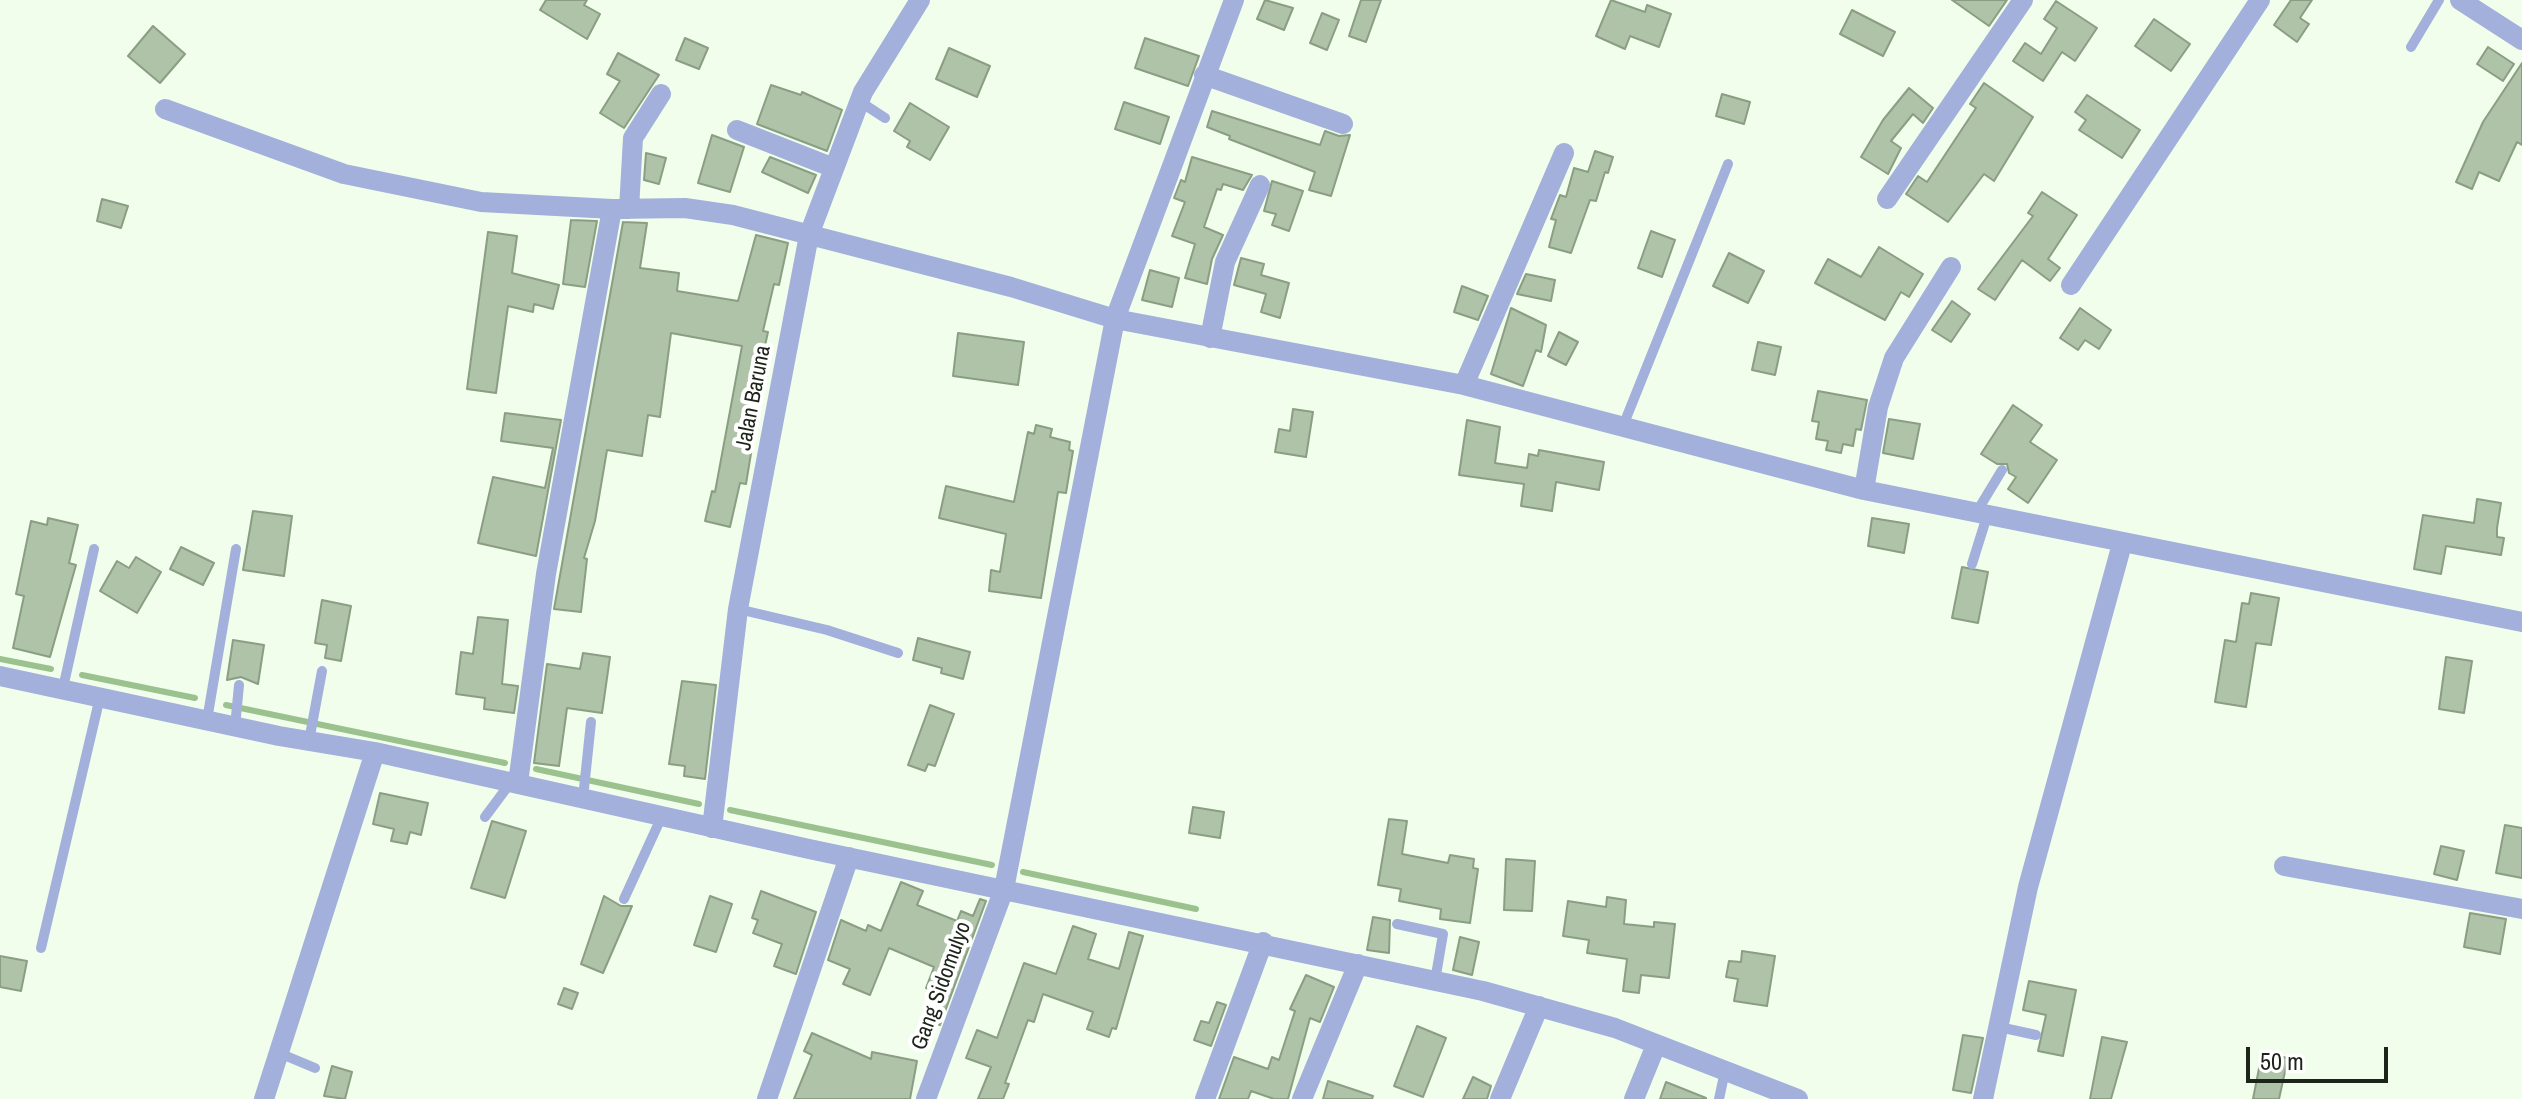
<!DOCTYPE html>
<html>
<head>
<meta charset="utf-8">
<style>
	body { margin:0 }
	#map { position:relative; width:2522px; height:1099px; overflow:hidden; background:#f1feec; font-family:"Archivo Narrow",sans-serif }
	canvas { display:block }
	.scale { position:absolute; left:2246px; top:1047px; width:142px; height:36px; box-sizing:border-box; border:4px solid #1d251a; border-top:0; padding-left:10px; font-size:24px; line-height:28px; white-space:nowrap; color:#1d251a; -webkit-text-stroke:6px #fff; paint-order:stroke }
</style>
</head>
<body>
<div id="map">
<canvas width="2522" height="1099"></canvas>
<div class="scale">50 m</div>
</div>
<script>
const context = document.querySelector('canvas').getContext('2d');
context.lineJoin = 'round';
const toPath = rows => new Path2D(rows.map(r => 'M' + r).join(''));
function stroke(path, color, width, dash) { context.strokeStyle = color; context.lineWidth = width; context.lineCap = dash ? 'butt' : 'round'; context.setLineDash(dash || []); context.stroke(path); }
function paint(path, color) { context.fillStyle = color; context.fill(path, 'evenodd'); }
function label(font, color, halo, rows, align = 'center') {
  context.font = font + ' "Archivo Narrow",sans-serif'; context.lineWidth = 8; context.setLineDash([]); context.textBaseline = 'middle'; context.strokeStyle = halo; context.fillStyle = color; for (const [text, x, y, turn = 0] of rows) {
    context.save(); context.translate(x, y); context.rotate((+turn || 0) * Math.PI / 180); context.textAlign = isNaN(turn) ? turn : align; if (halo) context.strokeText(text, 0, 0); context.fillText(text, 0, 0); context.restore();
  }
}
stroke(toPath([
	[0,659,51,669],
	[82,675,195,698],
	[226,705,505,763],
	[536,769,699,804],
	[730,810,992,865],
	[1023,872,1196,909]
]), '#9bc18e', 6);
const building = toPath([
	[546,0,587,0,584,5,600,14,587,39,540,10,546,0],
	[1265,0,1293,8,1284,30,1257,19,1265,0],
	[1361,0,1381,0,1366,42,1349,36,1361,0],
	[1611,0,1645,12,1647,5,1671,14,1659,47,1630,36,1625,49,1596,36,1611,0],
	[1952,0,2007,0,1989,26,1952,0],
	[2291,0,2312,0,2300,18,2309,24,2297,42,2274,25,2291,0],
	[2056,1,2097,28,2075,61,2062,52,2043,81,2013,61,2025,43,2041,54,2057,28,2044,19,2056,1],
	[1852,10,1895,32,1883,56,1840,34,1852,10],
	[1322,13,1339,20,1327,50,1310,43,1322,13],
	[2154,19,2190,44,2171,71,2135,46,2154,19],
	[153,26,185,54,160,83,128,56,153,26],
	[685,38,708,48,699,69,676,60,685,38],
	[1145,38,1199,56,1188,86,1135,68,1145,38],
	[2488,47,2514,64,2503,81,2477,64,2488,47],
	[949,48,990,66,977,97,936,79,949,48],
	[618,53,659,75,624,128,600,113,620,81,607,74,618,53],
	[2522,63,2522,145,2517,142,2499,181,2479,172,2472,189,2456,182,2483,122,2522,63],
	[1984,83,2033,117,1994,181,1984,174,1948,222,1906,194,1918,176,1927,182,1976,108,1970,104,1984,83],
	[771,85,801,95,802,92,842,110,827,151,757,124,771,85],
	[1909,88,1933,108,1923,123,1913,114,1891,141,1901,148,1888,174,1861,157,1883,120,1909,88],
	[1722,94,1750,102,1744,124,1716,116,1722,94],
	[2087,95,2140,130,2122,158,2079,130,2086,120,2075,112,2087,95],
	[1124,102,1169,117,1160,144,1115,129,1124,102],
	[910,103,949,127,930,160,907,147,910,141,894,131,910,103],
	[1212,111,1320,145,1325,131,1339,136,1350,135,1331,196,1309,190,1315,172,1229,139,1230,136,1207,127,1212,111],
	[712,135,744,147,730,192,698,183,712,135],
	[1595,151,1613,157,1608,173,1605,172,1596,201,1590,200,1571,253,1549,247,1556,220,1551,219,1560,195,1566,197,1574,168,1588,172,1595,151],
	[646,153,666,158,659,184,644,180,646,153],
	[770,157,816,175,808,193,762,172,770,157],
	[1192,157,1252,175,1243,190,1223,184,1221,190,1217,189,1204,227,1223,235,1212,259,1207,284,1185,278,1195,244,1172,236,1185,202,1174,198,1181,180,1185,182,1192,157],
	[1272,181,1303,191,1289,231,1272,225,1276,214,1264,211,1272,181],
	[2042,192,2077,215,2048,259,2060,268,2050,281,2022,260,1995,300,1978,289,2033,216,2028,213,2042,192],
	[102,199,128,206,121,228,97,221,102,199],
	[571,220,597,221,585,287,563,284,571,220],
	[623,222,647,223,640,268,679,273,677,291,738,301,756,235,788,243,779,285,774,284,763,331,768,332,747,428,755,429,746,484,740,483,730,527,705,521,712,491,715,492,742,346,671,333,660,417,648,415,642,456,607,450,595,521,584,558,587,559,581,612,554,609,623,222],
	[1651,231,1675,240,1662,277,1638,268,1651,231],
	[488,232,517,236,512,273,559,285,553,309,534,304,533,312,508,306,496,393,467,389,488,232],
	[1879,247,1923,274,1909,297,1901,292,1885,320,1815,283,1828,259,1861,277,1879,247],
	[1729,253,1764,271,1748,303,1713,286,1729,253],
	[1241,258,1264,264,1261,275,1289,283,1280,318,1261,312,1266,294,1234,285,1241,258],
	[1150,270,1179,278,1172,307,1142,300,1150,270],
	[1526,274,1555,280,1551,301,1517,294,1526,274],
	[1462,286,1488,296,1478,320,1454,312,1462,286],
	[1952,301,1970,314,1951,342,1932,330,1952,301],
	[1511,308,1546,325,1541,352,1536,350,1523,386,1491,374,1511,308],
	[2080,308,2111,330,2099,349,2085,340,2078,350,2060,338,2080,308],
	[1559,332,1578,342,1566,365,1548,356,1559,332],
	[958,333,1024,342,1018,385,953,376,958,333],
	[1758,342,1781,347,1775,375,1752,370,1758,342],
	[1818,391,1867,400,1861,430,1856,429,1853,446,1843,444,1841,453,1826,450,1828,441,1816,439,1819,422,1812,421,1818,391],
	[2013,405,2042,425,2030,442,2057,460,2028,503,2008,489,2016,477,2009,473,2007,464,1997,464,1981,454,2013,405],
	[1293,409,1313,412,1306,457,1275,452,1279,429,1290,431,1293,409],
	[505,413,561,420,536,556,478,543,493,477,545,488,553,448,501,441,505,413],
	[1889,419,1920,424,1913,459,1883,453,1889,419],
	[1467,420,1500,427,1495,463,1527,468,1529,454,1538,456,1539,450,1604,462,1599,490,1556,482,1552,511,1521,506,1524,484,1459,475,1467,420],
	[1036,425,1052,429,1050,437,1070,442,1069,450,1073,451,1066,493,1058,492,1041,598,989,591,991,570,1000,572,1006,534,939,518,946,486,1014,502,1028,432,1034,434,1036,425],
	[2477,499,2501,503,2497,528,2497,537,2504,538,2501,555,2446,546,2441,574,2414,569,2423,515,2474,523,2477,499],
	[253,511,292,516,284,576,243,570,253,511],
	[48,518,78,525,69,563,76,565,50,657,13,648,24,596,16,594,31,521,47,525,48,518],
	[1872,518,1909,524,1904,553,1868,546,1872,518],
	[181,547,214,563,203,585,170,569,181,547],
	[136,557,161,572,137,613,100,591,117,561,129,568,136,557],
	[1962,567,1988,572,1978,623,1952,618,1962,567],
	[2251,593,2279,598,2271,645,2256,643,2246,707,2215,702,2225,640,2236,642,2242,603,2249,604,2251,593],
	[322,600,351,606,341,661,325,658,327,645,315,643,322,600],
	[478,617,508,620,502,684,518,686,514,713,484,709,485,698,456,694,461,652,473,654,478,617],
	[918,638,970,652,963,679,941,673,942,668,913,660,918,638],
	[233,640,264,645,258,684,241,677,227,680,233,640],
	[583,653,610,657,602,713,567,708,559,766,534,763,547,664,580,669,583,653],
	[2446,657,2472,661,2464,713,2439,709,2446,657],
	[682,681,716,685,705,779,684,776,685,766,669,764,682,681],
	[930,705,954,714,935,766,928,764,925,771,908,765,930,705],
	[380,793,428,803,421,835,410,832,407,844,391,841,394,829,373,824,380,793],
	[1193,807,1224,812,1220,838,1189,833,1193,807],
	[1389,819,1407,821,1402,854,1448,863,1450,855,1474,859,1473,868,1478,869,1470,923,1440,919,1441,909,1399,901,1401,889,1378,885,1389,819],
	[492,821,526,831,505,898,471,888,492,821],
	[2505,825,2522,828,2522,878,2496,873,2505,825],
	[2441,846,2464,851,2457,880,2434,874,2441,846],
	[1506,859,1535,861,1532,911,1504,910,1506,859],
	[901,882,923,891,917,905,957,921,961,911,973,916,980,899,986,901,940,1025,931,1022,942,995,926,988,934,967,889,948,870,995,843,984,850,969,828,960,841,920,866,931,868,925,881,931,901,882],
	[761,891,816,912,796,974,774,966,782,944,753,933,758,920,752,918,761,891],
	[604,896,621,906,632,906,603,973,581,964,604,896],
	[710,896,732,904,716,952,694,945,710,896],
	[1607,897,1626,900,1624,924,1654,927,1654,922,1675,924,1669,978,1641,975,1639,993,1623,991,1627,959,1587,953,1589,940,1563,936,1568,901,1606,907,1607,897],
	[2470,913,2506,919,2500,954,2464,947,2470,913],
	[1373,917,1390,920,1389,953,1367,950,1373,917],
	[1073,926,1096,934,1088,959,1119,969,1129,932,1143,936,1116,1029,1112,1028,1109,1037,1087,1029,1093,1012,1043,994,1034,1022,1028,1020,1005,1083,1009,1084,1003,1099,978,1099,991,1067,966,1058,977,1030,997,1038,1024,963,1056,974,1073,926],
	[1460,937,1479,942,1472,975,1453,970,1460,937],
	[1742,951,1775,956,1767,1006,1734,1001,1738,979,1726,977,1729,961,1741,962,1742,951],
	[0,956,27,961,21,991,0,987,0,956],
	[1306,975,1334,987,1320,1022,1310,1018,1288,1099,1274,1099,1251,1091,1248,1099,1219,1099,1234,1057,1268,1069,1272,1057,1279,1060,1295,1011,1290,1009,1306,975],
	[2029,981,2076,990,2063,1056,2038,1051,2046,1015,2023,1010,2029,981],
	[564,988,578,993,572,1009,558,1004,564,988],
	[1217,1002,1226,1005,1211,1046,1194,1040,1201,1021,1209,1023,1217,1002],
	[1417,1026,1446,1038,1423,1097,1394,1086,1417,1026],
	[812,1033,871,1059,872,1052,917,1061,910,1099,794,1099,812,1055,804,1051,812,1033],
	[1963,1035,1983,1038,1971,1093,1953,1090,1963,1035],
	[2102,1037,2127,1042,2111,1099,2090,1099,2102,1037],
	[2262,1053,2288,1058,2279,1099,2253,1099,2262,1053],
	[332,1066,352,1072,345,1099,324,1096,332,1066],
	[1473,1077,1491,1086,1487,1099,1463,1099,1473,1077],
	[1328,1081,1373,1096,1372,1099,1323,1099,1328,1081],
	[1666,1082,1706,1098,1706,1099,1660,1099,1666,1082]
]);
paint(building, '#aec3a7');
stroke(building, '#8a9e83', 2);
stroke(toPath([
	[2411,47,2439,0],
	[859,101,885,118],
	[1623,426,1728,164],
	[1976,513,2002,470],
	[1972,564,1987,516],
	[738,609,827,630,898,653],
	[63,688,94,549],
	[207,720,236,549],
	[235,727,239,685],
	[309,741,322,671],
	[583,798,591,722],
	[485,817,511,782],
	[624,899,662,816],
	[1397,924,1443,934,1435,981],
	[41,948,100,697],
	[1999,1027,2036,1035],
	[279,1053,315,1068],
	[1719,1099,1725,1071]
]), '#a2b0db', 10);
stroke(toPath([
	[2460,0,2522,40],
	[1204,75,1343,124],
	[165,109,344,174,481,202,612,209,685,208,733,215,1011,287,1115,319,1464,385,1864,490,2522,622],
	[737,130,834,168],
	[1887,199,2023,0],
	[629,209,633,138,661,94],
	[2071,285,2260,0],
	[1210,338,1225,262,1260,185],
	[1464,385,1564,153],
	[1864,490,1878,407,1894,358,1951,267],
	[0,676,279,736,375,752,809,849,1483,991,1615,1028,1798,1099],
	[518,783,546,574,612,209],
	[712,828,738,609,809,235,863,92,920,0],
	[2284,866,2522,909],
	[264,1099,375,752],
	[767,1099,849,857],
	[926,1099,1004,889,1115,319,1234,0],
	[1205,1099,1263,942],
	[1302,1099,1358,964],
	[1500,1099,1539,1006],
	[1634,1099,1656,1045],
	[1983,1099,2028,887,2122,544]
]), '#a2b0db', 20);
label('22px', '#1d251a', '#fff', [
	["Jalan Baruna",754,398,-79],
	["Gang Sidomulyo",942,986,-70]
]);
</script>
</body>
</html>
